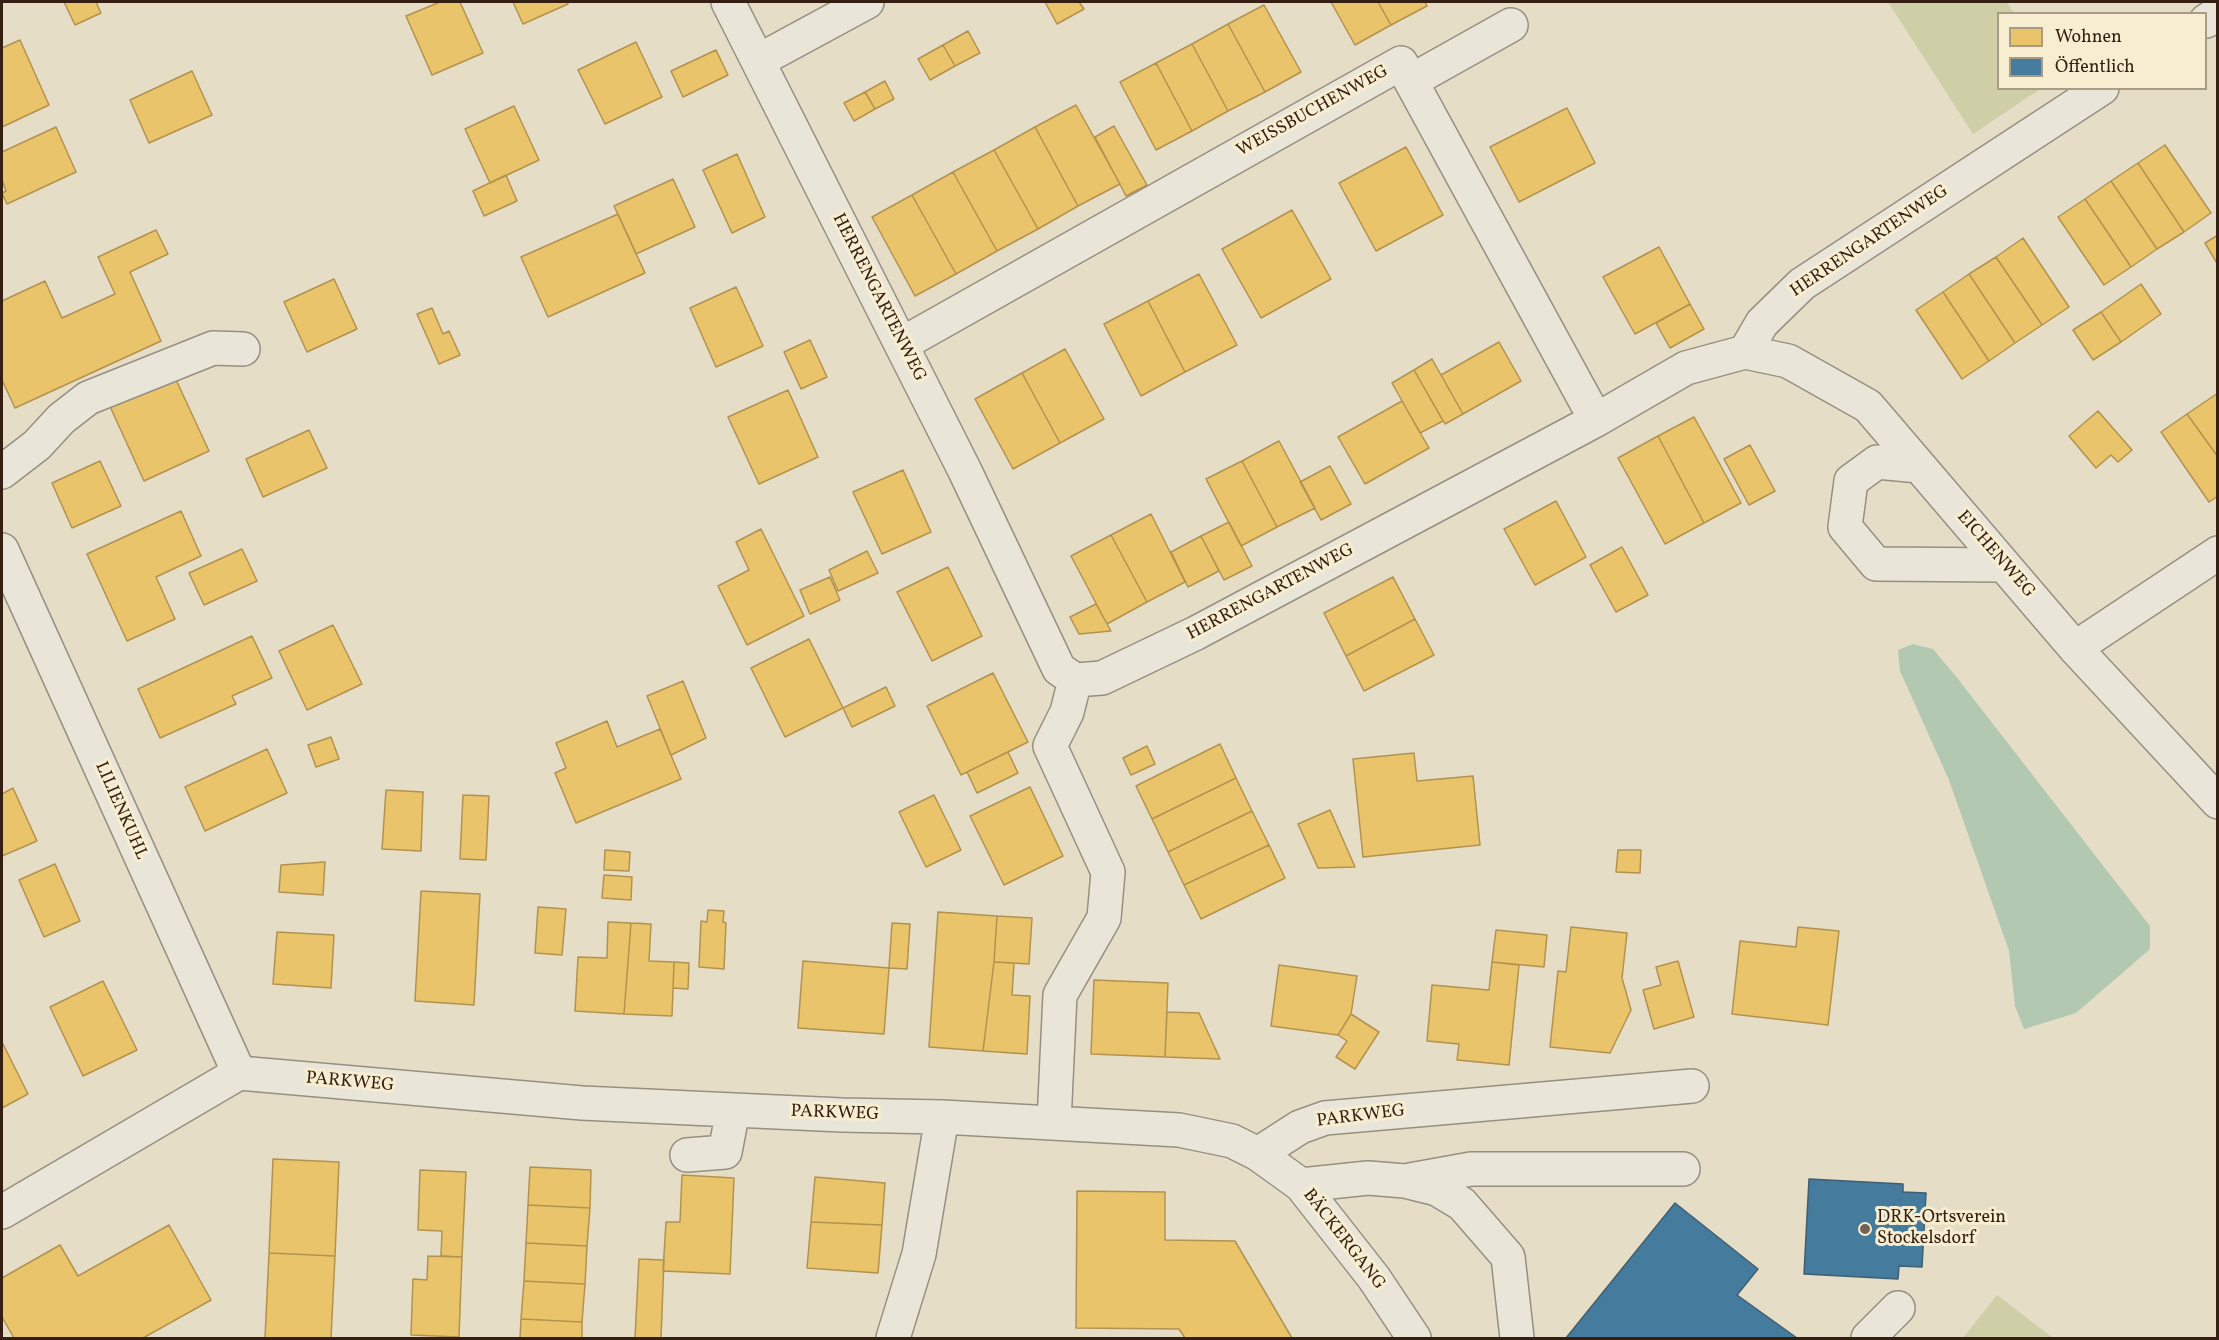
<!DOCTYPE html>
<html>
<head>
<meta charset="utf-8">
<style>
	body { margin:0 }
	#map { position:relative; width:2219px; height:1340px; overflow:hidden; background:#e5ddc5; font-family:Vollkorn,serif }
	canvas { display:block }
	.frame { position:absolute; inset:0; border:3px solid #341f12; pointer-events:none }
	.legend { position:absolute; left:1997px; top:12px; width:210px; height:78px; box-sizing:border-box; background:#f7edd0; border:2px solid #a99b84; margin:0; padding:8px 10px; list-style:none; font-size:18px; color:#341f12 }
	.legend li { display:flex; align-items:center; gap:12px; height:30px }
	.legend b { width:30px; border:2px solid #a99b84 }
</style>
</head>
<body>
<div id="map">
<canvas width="2219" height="1340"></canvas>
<div class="frame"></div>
<ul class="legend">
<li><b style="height:16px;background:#e9c46a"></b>Wohnen</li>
<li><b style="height:16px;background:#457b9d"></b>Öffentlich</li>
</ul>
</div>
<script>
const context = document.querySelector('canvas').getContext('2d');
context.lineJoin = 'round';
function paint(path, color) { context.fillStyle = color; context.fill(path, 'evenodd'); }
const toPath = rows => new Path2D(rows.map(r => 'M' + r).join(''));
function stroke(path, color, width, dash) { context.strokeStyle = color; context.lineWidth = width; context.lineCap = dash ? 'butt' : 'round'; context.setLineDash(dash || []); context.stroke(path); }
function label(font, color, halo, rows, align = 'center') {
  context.font = font + ' Vollkorn,serif'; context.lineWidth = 6; context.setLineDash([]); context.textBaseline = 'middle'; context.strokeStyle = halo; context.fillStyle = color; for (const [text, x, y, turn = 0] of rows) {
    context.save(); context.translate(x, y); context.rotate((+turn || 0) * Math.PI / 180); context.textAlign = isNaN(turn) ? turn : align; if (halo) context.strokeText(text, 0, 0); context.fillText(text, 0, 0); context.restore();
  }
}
paint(toPath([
	[1888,2,2007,2,2014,13,1998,14,1998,88,2040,89,1973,134],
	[1997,1295,2053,1338,1963,1338]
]), '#cecfa7');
paint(toPath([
	[1913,644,1933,649,1958,679,2150,926,2150,949,2076,1013,2024,1029,2015,1006,2009,951,1949,780,1900,671,1898,650]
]), '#b3c8b1');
const homes = toPath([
	[64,2,96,2,101,13,75,25,64,2],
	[440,2,460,2,483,53,432,75,406,16,440,2],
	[513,2,567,2,568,4,523,24,513,2],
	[1045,2,1079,2,1084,9,1057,24,1045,2],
	[1331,2,1378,2,1391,25,1355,45,1331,2],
	[1378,2,1425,2,1427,6,1391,25,1378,2],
	[1264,5,1301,72,1265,92,1228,24,1264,5],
	[1228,24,1265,92,1228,111,1192,44,1228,24],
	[968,31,980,53,955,66,943,45,968,31],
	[20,40,49,105,2,127,2,48,20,40],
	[636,42,662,97,605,124,578,70,636,42],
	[1192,44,1228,111,1192,131,1156,63,1192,44],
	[943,45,955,66,930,80,918,59,943,45],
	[716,50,728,75,683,97,671,71,716,50],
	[1156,63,1192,131,1156,150,1120,82,1156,63],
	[192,71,212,115,149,143,130,100,192,71],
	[885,81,894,99,875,109,865,92,885,81],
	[865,92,875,109,854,121,844,103,865,92],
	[1076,105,1120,184,1078,206,1035,127,1076,105],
	[514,106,539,160,490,183,465,129,514,106],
	[1567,108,1595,163,1519,202,1490,147,1567,108],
	[1114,126,1147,185,1126,196,1095,137,1114,126],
	[56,127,76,172,7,204,2,193,6,191,2,180,2,152,56,127],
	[1035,127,1078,206,1038,229,994,150,1035,127],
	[2165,145,2211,213,2184,232,2138,163,2165,145],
	[1406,147,1443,215,1376,251,1339,183,1406,147],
	[994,150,1038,229,997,251,953,172,994,150],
	[737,154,765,217,732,233,703,170,737,154],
	[2138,163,2184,232,2157,249,2111,181,2138,163],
	[953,172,997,251,956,274,912,195,953,172],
	[506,175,517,201,484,216,473,191,506,175],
	[673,179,695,227,636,254,614,206,673,179],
	[2111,181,2157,249,2131,267,2085,199,2111,181],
	[912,195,956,274,915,296,872,217,912,195],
	[2085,199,2131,267,2104,285,2058,217,2085,199],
	[1292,210,1331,279,1261,318,1222,249,1292,210],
	[618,214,645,273,548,317,521,257,618,214],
	[156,230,168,254,130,272,161,341,15,408,2,380,2,301,45,281,62,318,115,294,98,257,156,230],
	[2218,235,2218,265,2205,243,2218,235],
	[2023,238,2069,307,2042,325,1996,257,2023,238],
	[1659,247,1690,304,1635,334,1603,277,1659,247],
	[1996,257,2042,325,2015,343,1969,274,1996,257],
	[1199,274,1237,345,1185,372,1148,301,1199,274],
	[1969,274,2015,343,1989,361,1943,292,1969,274],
	[334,279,357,329,307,352,284,302,334,279],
	[2141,284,2161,314,2121,342,2101,312,2141,284],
	[736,287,763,346,716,367,690,308,736,287],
	[1943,292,1989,361,1962,379,1916,310,1943,292],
	[1148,301,1185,372,1141,396,1104,324,1148,301],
	[1690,304,1704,329,1670,348,1656,323,1690,304],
	[432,308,443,334,449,331,460,355,439,364,417,314,432,308],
	[2101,312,2121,342,2093,360,2073,330,2101,312],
	[810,340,827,377,801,389,784,352,810,340],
	[1499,342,1521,381,1463,414,1441,375,1499,342],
	[1065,349,1104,419,1060,443,1022,373,1065,349],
	[1432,359,1463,414,1445,424,1414,370,1432,359],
	[1414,370,1443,421,1420,433,1392,383,1414,370],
	[172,371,209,451,144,481,108,402,172,371],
	[1022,373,1060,443,1013,469,975,399,1022,373],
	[788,390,818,457,759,484,728,417,788,390],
	[2218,393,2218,457,2187,414,2218,393],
	[1402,401,1429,448,1365,484,1338,437,1402,401],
	[2098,411,2132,450,2118,462,2111,455,2096,468,2069,436,2098,411],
	[2187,414,2218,457,2218,496,2209,502,2161,432,2187,414],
	[1694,417,1741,503,1704,523,1658,436,1694,417],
	[309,430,327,468,263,497,246,459,309,430],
	[1658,436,1704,523,1665,544,1618,458,1658,436],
	[1279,441,1315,508,1277,527,1242,461,1279,441],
	[1750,445,1775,491,1749,505,1724,459,1750,445],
	[100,461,121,506,72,528,52,483,100,461],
	[1242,461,1277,527,1241,546,1206,479,1242,461],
	[1330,466,1351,504,1321,520,1300,482,1330,466],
	[903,470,931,532,882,554,853,492,903,470],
	[1556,501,1586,557,1535,585,1504,529,1556,501],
	[181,511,201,556,156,577,175,619,127,641,87,554,181,511],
	[1151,514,1185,582,1147,602,1111,535,1151,514],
	[1229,522,1252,566,1224,580,1201,536,1229,522],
	[761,529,804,616,747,645,718,586,749,570,736,542,761,529],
	[1111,535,1147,602,1107,624,1071,556,1111,535],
	[1201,536,1219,571,1188,587,1171,552,1201,536],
	[1622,547,1648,595,1616,612,1590,565,1622,547],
	[242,549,257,581,204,605,189,573,242,549],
	[867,551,878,573,838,591,829,570,867,551],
	[948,567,982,636,932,661,897,592,948,567],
	[830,577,840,600,810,614,800,590,830,577],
	[1393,577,1415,619,1346,656,1324,613,1393,577],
	[1096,604,1111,631,1079,634,1070,617,1096,604],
	[1415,619,1434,655,1364,691,1346,656,1415,619],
	[333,625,362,684,307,710,279,651,333,625],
	[252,636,272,678,232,696,236,704,160,738,138,689,252,636],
	[809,639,843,708,785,737,751,668,809,639],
	[993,673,1028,742,961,775,927,706,993,673],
	[683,681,706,738,671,755,647,696,683,681],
	[886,687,895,706,852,727,843,708,886,687],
	[607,721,617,747,660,729,681,779,576,823,555,773,566,768,556,743,607,721],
	[331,737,339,759,316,767,308,745,331,737],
	[1220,744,1236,778,1152,819,1136,786,1220,744],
	[1147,746,1155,764,1131,775,1123,758,1147,746],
	[267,749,287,793,205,831,185,787,267,749],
	[1008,752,1018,773,977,793,967,772,1008,752],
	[1414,753,1417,781,1473,776,1480,845,1363,857,1353,759,1414,753],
	[1236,778,1252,811,1168,852,1152,819,1236,778],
	[1030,787,1063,856,1004,885,970,816,1030,787],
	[13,788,37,841,2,856,2,794,13,788],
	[386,790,423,792,421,851,382,849,386,790],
	[463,795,489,796,486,860,460,859,463,795],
	[934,795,961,850,926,867,899,812,934,795],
	[1330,810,1355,867,1318,868,1298,824,1330,810],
	[1252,811,1269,845,1184,885,1168,852,1252,811],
	[1269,845,1285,878,1201,919,1184,885,1269,845],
	[605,850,630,852,629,871,604,870,605,850],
	[1618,850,1641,850,1640,873,1616,872,1618,850],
	[325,862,323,895,279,892,281,865,325,862],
	[55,864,80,921,44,937,19,880,55,864],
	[604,875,632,877,631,900,602,898,604,875],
	[421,891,480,894,474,1005,415,1001,421,891],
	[538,907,566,909,562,955,535,953,538,907],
	[708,910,724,911,723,922,726,923,724,969,699,967,701,921,707,922,708,910],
	[938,912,997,916,994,962,983,1051,929,1047,938,912],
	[997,916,1032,918,1029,964,994,962,997,916],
	[608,922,631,923,624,1014,575,1011,578,957,607,958,608,922],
	[631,923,651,924,649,961,674,962,672,1016,624,1014,631,923],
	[892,923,910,924,907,969,889,968,892,923],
	[1571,927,1627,933,1622,978,1631,1010,1610,1053,1550,1047,1558,971,1566,972,1571,927],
	[1798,927,1839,931,1828,1025,1732,1014,1740,941,1796,947,1798,927],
	[1496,930,1547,935,1544,967,1492,962,1496,930],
	[277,932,334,935,331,988,273,984,277,932],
	[803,961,889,968,884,1034,798,1028,803,961],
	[1678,961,1694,1017,1654,1029,1643,990,1661,985,1656,967,1678,961],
	[674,962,689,963,688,989,673,988,674,962],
	[994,962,1014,963,1012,995,1030,996,1027,1054,983,1051,994,962],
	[1492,962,1519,965,1509,1065,1457,1060,1459,1044,1427,1041,1432,985,1489,990,1492,962],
	[1279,965,1357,976,1351,1014,1338,1035,1271,1026,1279,965],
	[1094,980,1168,983,1165,1057,1091,1054,1094,980],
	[103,981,137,1050,83,1076,50,1007,103,981],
	[1167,1012,1199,1013,1220,1059,1165,1057,1167,1012],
	[1351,1014,1379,1032,1355,1069,1336,1057,1347,1041,1338,1035,1351,1014],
	[2,1042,28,1094,2,1108,2,1042],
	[273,1159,339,1162,335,1256,269,1253,273,1159],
	[530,1167,591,1170,590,1208,528,1205,530,1167],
	[420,1170,466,1172,462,1257,441,1256,442,1231,418,1230,420,1170],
	[682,1175,734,1178,730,1274,663,1271,666,1222,680,1222,682,1175],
	[815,1177,885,1183,882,1225,811,1222,815,1177],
	[1077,1191,1165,1192,1165,1240,1235,1241,1292,1338,1185,1338,1179,1329,1076,1328,1077,1191],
	[528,1205,590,1208,587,1246,526,1243,528,1205],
	[811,1222,882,1225,878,1273,807,1268,811,1222],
	[169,1225,211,1300,143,1338,14,1338,2,1317,2,1278,60,1245,78,1276,169,1225],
	[526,1243,587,1246,585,1284,524,1281,526,1243],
	[269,1253,335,1256,331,1338,265,1338,269,1253],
	[428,1256,462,1257,459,1337,411,1335,413,1279,427,1280,428,1256],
	[639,1259,664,1260,661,1338,635,1338,639,1259],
	[524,1281,585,1284,582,1322,521,1319,524,1281],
	[521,1319,582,1322,582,1338,520,1338,521,1319]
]);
paint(homes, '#e9c46a');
stroke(homes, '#b39250', 1.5);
const public = toPath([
	[1809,1179,1903,1184,1903,1192,1926,1193,1922,1267,1899,1266,1898,1279,1804,1274,1809,1179],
	[1675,1203,1758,1269,1737,1295,1797,1338,1566,1338,1675,1203]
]);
paint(public, '#457b9d');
stroke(public, '#405f73', 1.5);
const minor = toPath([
	[728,2,965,471,1059,669,1075,680,1102,678,1196,633,1596,420,1686,368,1745,352,1762,323,1802,284,2102,88],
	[2206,21,2218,13],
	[758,61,867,2],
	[1411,81,1511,25],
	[902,344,1401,63,1596,420],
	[1745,352,1788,361,1868,406,2075,648,2218,802],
	[1919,466,1877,462,1851,481,1845,527,1876,564,2004,565],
	[2,472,37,445,61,419,88,398,213,348,243,349],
	[2,550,239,1073],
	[2075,648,2218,553],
	[1054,1122,1060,995,1104,918,1108,872,1050,746,1067,712,1075,680],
	[1258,1154,1300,1127,1325,1118,1692,1086],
	[687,1155,725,1152,733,1110],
	[1410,1180,1471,1169,1683,1169],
	[1301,1185,1368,1178,1405,1181,1437,1189,1462,1204,1508,1257,1517,1338],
	[2,1212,239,1073,582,1103,842,1115,942,1117,1179,1130,1232,1141,1258,1154,1301,1185,1374,1278,1414,1338],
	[893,1338,919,1254,942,1117],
	[1868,1338,1898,1308]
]);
stroke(minor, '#978f80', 36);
stroke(minor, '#e9e6d9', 33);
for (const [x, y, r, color] of [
	[1865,1229,6,"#726251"]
]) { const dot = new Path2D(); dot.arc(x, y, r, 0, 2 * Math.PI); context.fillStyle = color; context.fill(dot); stroke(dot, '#f7edd0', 2); }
label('18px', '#341f12', '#f7edd0', [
	["WEISSBUCHENWEG",1313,112,-29],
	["HERRENGARTENWEG",1870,242,-34],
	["HERRENGARTENWEG",878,298,63],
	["EICHENWEG",1995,555,49],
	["HERRENGARTENWEG",1271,593,-28],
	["LILIENKUHL",120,811,66],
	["PARKWEG",350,1083,5],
	["PARKWEG",835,1114,2],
	["PARKWEG",1361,1117,-7],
	["BÄCKERGANG",1343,1240,52]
]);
label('18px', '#341f12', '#f7edd0', [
	["DRK-Ortsverein",1877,1219],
	["Stockelsdorf",1877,1240]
], 'left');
</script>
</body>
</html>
